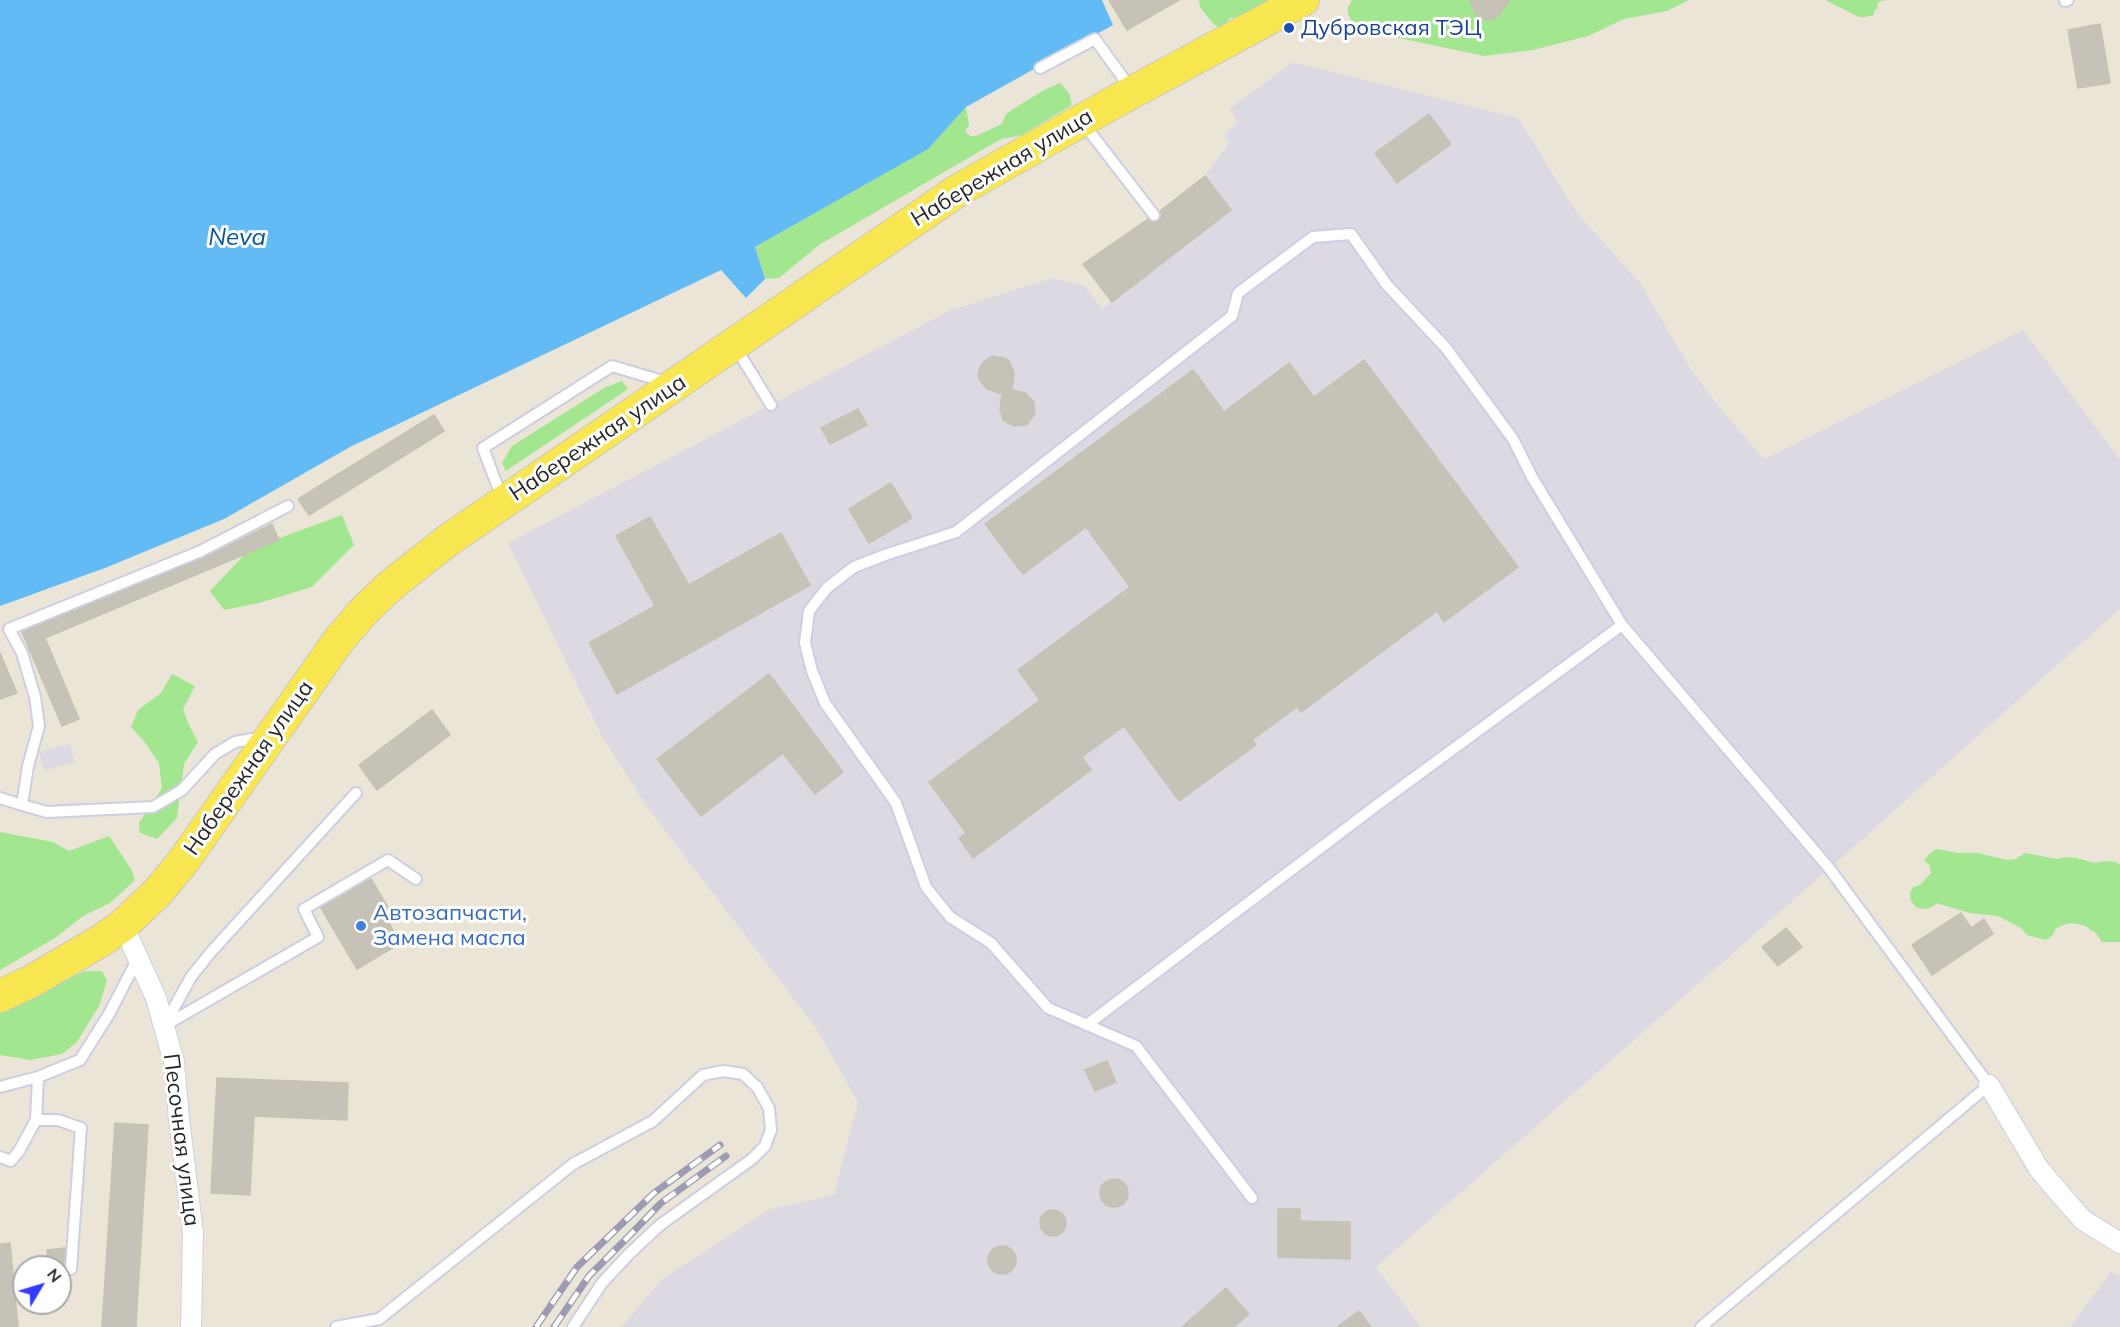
<!DOCTYPE html>
<html>
<head>
<meta charset="utf-8">
<style>
	body { margin:0 }
	#map { position:relative; width:2120px; height:1327px; overflow:hidden; background:#ebe5d8; font-family:Mulish,sans-serif }
	canvas { display:block }
	.north { position:absolute; left:12px; top:1255px; width:60px; height:60px; box-sizing:border-box; background:#fff; border:2px solid #a9a9a9; border-radius:50%; rotate:52deg; font-size:16px; font-weight:700; line-height:24px; text-align:center; color:#272727 }
	.north::after { content:''; display:block; margin:auto; width:21px; height:27px; background:#313cff; clip-path:polygon(50% 0,100% 100%,50% 72%,0 100%) }
</style>
</head>
<body>
<div id="map">
<canvas width="2120" height="1327"></canvas>
<div class="north">N</div>
</div>
<script>
const context = document.querySelector('canvas').getContext('2d');
context.lineJoin = 'round';
function paint(path, color) { context.fillStyle = color; context.fill(path, 'evenodd'); }
const toPath = rows => new Path2D(rows.map(r => 'M' + r).join(''));
function stroke(path, color, width, dash) { context.strokeStyle = color; context.lineWidth = width; context.lineCap = dash ? 'butt' : 'round'; context.setLineDash(dash || []); context.stroke(path); }
function label(font, color, halo, rows, align = 'center') {
  context.font = font + ' Mulish,sans-serif'; context.lineWidth = 6; context.setLineDash([]); context.textBaseline = 'middle'; context.strokeStyle = halo; context.fillStyle = color; for (const [text, x, y, turn = 0] of rows) {
    context.save(); context.translate(x, y); context.rotate((+turn || 0) * Math.PI / 180); context.textAlign = isNaN(turn) ? turn : align; if (halo) context.strokeText(text, 0, 0); context.fillText(text, 0, 0); context.restore();
  }
}
paint(toPath([
	[1293,62,1518,118,1577,213,1640,283,1690,368,1720,408,1764,459,2023,330,2120,460,2120,609,1839,860,1376,1267,1421,1327,621,1327,662,1279,770,1209,834,1195,858,1102,816,1028,647,807,603,738,508,543,951,310,1053,278,1085,286,1102,309,1230,209,1205,176,1229,143,1224,134,1238,122,1229,109],
	[70,744,75,762,44,771,39,752],
	[2111,1272,2120,1275,2120,1327,2070,1327]
]), '#ddd9e3');
paint(toPath([
	[1199,0,1273,0,1250,15,1230,18,1222,27,1216,26,1211,21,1200,7],
	[1352,0,1689,0,1667,11,1624,19,1588,36,1533,50,1484,56,1385,35,1351,20,1348,14,1348,7],
	[1825,0,1887,0,1878,2,1877,9,1874,11,1874,15,1865,17,1859,17],
	[1060,83,1069,93,1072,105,1022,135,1002,139,994,143,819,245,779,278,765,279,755,247,873,180,966,107,969,125,965,131,970,136,976,136,1002,124,1006,114,1013,109,1046,89],
	[622,381,628,389,506,471,502,463,512,446,604,388],
	[342,515,354,545,312,587,259,603,224,610,210,591,250,549],
	[172,674,195,686,183,709,189,725,198,742,184,764,177,818,157,839,140,833,139,823,162,788,159,763,144,741,131,727,138,710,161,693],
	[0,832,53,842,69,851,109,836,131,869,135,880,110,903,83,916,55,938,0,970],
	[1937,849,1958,853,1978,853,2007,860,2016,859,2025,853,2057,859,2066,857,2076,858,2095,863,2106,861,2116,862,2120,865,2120,942,2102,942,2096,933,2085,926,2074,923,2065,924,2055,929,2053,935,2046,940,2027,935,2021,928,1998,916,1970,913,1936,903,1934,906,1926,909,1917,908,1911,901,1910,893,1913,887,1920,885,1931,873,1929,864,1924,861,1929,854],
	[85,971,102,971,107,981,99,1006,77,1042,62,1054,30,1060,0,1055,0,1013]
]), '#a2e690');
paint(toPath([
	[0,0,1102,0,1113,25,966,107,928,149,755,247,765,279,746,298,721,270,350,447,224,519,105,568,0,606]
]), '#63bbf5');
const building = toPath([
	[1109,0,1179,0,1127,30,1109,0],
	[1470,0,1510,0,1497,17,1487,20,1476,15,1470,0],
	[2100,24,2110,83,2078,88,2068,30,2100,24],
	[1429,114,1451,144,1397,183,1375,153,1429,114],
	[1205,176,1231,210,1112,302,1083,264,1148,219,1152,222,1158,221,1161,217,1160,211,1205,176],
	[992,356,1004,358,1009,361,1014,372,1012,390,1025,393,1034,402,1035,414,1026,425,1014,426,1003,420,1000,409,1002,394,987,389,979,379,978,373,982,363,992,356],
	[1364,360,1518,567,1444,622,1437,611,1301,712,1297,707,1252,740,1256,745,1179,801,1124,726,1082,757,1091,770,973,858,959,838,966,833,929,782,1040,700,1018,670,1130,587,1086,527,1023,574,985,524,1193,370,1224,412,1289,363,1314,397,1364,360],
	[858,409,867,425,830,444,821,428,858,409],
	[434,415,444,431,309,515,298,499,434,415],
	[891,483,912,518,869,543,849,509,891,483],
	[650,517,689,585,781,533,810,585,617,694,589,643,655,606,616,536,650,517],
	[272,524,279,540,45,638,79,719,62,726,22,632,204,558,272,524],
	[0,653,17,693,0,699,0,653],
	[769,674,843,772,815,794,783,753,701,816,657,759,769,674],
	[432,710,450,735,377,790,359,765,432,710],
	[371,879,394,917,388,920,394,932,388,936,394,947,357,969,321,908,371,879],
	[1961,913,1971,928,1984,919,1993,934,1932,975,1912,945,1961,913],
	[1786,928,1802,947,1778,966,1762,947,1786,928],
	[1107,1061,1116,1082,1095,1091,1085,1070,1107,1061],
	[217,1078,348,1083,347,1120,254,1116,250,1195,211,1193,217,1078],
	[115,1123,148,1125,136,1327,102,1327,115,1123],
	'1100 1193a14 14 0 1 1 28 0a14 14 0 1 1-28 0Z',
	[1278,1209,1300,1209,1300,1221,1350,1222,1350,1259,1278,1257,1278,1209],
	'1040 1223a13 13 0 1 1 26 0a13 13 0 1 1-26 0Z',
	[10,1243,18,1327,0,1327,0,1244,10,1243],
	'988 1260a14 14 0 1 1 28 0a14 14 0 1 1-28 0Z',
	[65,1248,64,1267,49,1267,47,1250,65,1248],
	[1226,1288,1249,1314,1234,1327,1182,1327,1226,1288],
	[1359,1311,1371,1327,1337,1327,1359,1311]
]);
paint(building, '#c6c2b8');
stroke(building, '#c6c2b2', 1.5);
const lane = toPath([
	[2065,1,2068,0],
	[1040,68,1095,39,1131,89],
	[1083,123,1154,215],
	[736,348,771,405],
	[502,498,483,448,612,366,669,383],
	[264,737,235,742,215,754,182,790,153,807,47,812,22,805,28,766,39,726,35,697,22,653,9,629,201,551,288,506],
	[0,798,22,805],
	[1088,1024,1377,805,1622,625],
	[164,1026,318,937,304,909,388,860,416,879],
	[164,1026,191,977,211,952,356,793],
	[0,1087,38,1077,80,1060,109,1014,138,958],
	[36,1120,58,1120,81,1128,71,1269],
	[0,1157,11,1161,19,1151,36,1120,38,1077],
	[1252,1198,1136,1046,1048,1008,991,943,950,917,926,887,896,803,825,703,812,671,805,643,809,611,827,588,854,567,885,555,956,532,1232,316,1238,293,1313,237,1351,234,1387,285,1446,348,1513,439,1532,477,1622,625,1829,868,1989,1085,1701,1327],
	[336,1327,379,1319,573,1164,653,1121,703,1075,723,1071,743,1074,757,1087,769,1108,771,1130,765,1146,752,1159,660,1225,629,1254,602,1283,573,1327]
]);
const street = toPath([
	[123,925,156,998,174,1062,179,1119,193,1233,191,1327],
	[1989,1085,2039,1169,2061,1195,2083,1220,2120,1243]
]);
const primary = toPath([
	[0,996,32,981,102,940,123,925,157,893,182,863,339,640,363,612,390,586,447,541,957,191,1118,100,1303,0]
]);
stroke(lane, '#cdcee2', 14);
stroke(street, '#cdcee2', 22);
stroke(primary, '#c7c7c7', 34);
stroke(lane, '#fff', 10);
stroke(street, '#fff', 20);
stroke(primary, '#f8e750', 32);
const rail = toPath([
	[536,1327,577,1267,654,1193,720,1145],
	[554,1327,589,1276,632,1233,661,1203,726,1156]
]);
stroke(rail, '#9b9bb3', 7);
stroke(rail, '#fff', 4.5, [14]);
for (const [x, y, r, color] of [
	[1289,28,6,"#1a4fb4"],
	[361,926,6,"#3f7fe0"]
]) { const dot = new Path2D(); dot.arc(x, y, r, 0, 2 * Math.PI); context.fillStyle = color; context.fill(dot); stroke(dot, '#fff', 2); }
label('22px', '#164399', '#fff', [
	["Дубровская ТЭЦ",1301,28]
], 'left');
label('22px', '#272727', '#fff', [
	["Набережная улица",1002,168,-31],
	["Набережная улица",598,438,-34],
	["Набережная улица",249,768,-55],
	["Песочная улица",181,1140,83]
]);
label('22px', '#366cbe', '#fff', [
	["Автозапчасти,",373,913],
	["Замена масла",373,938]
], 'left');
label('italic 24px', '#06559d', '#fff', [
	["Neva",237,238]
]);
</script>
</body>
</html>
